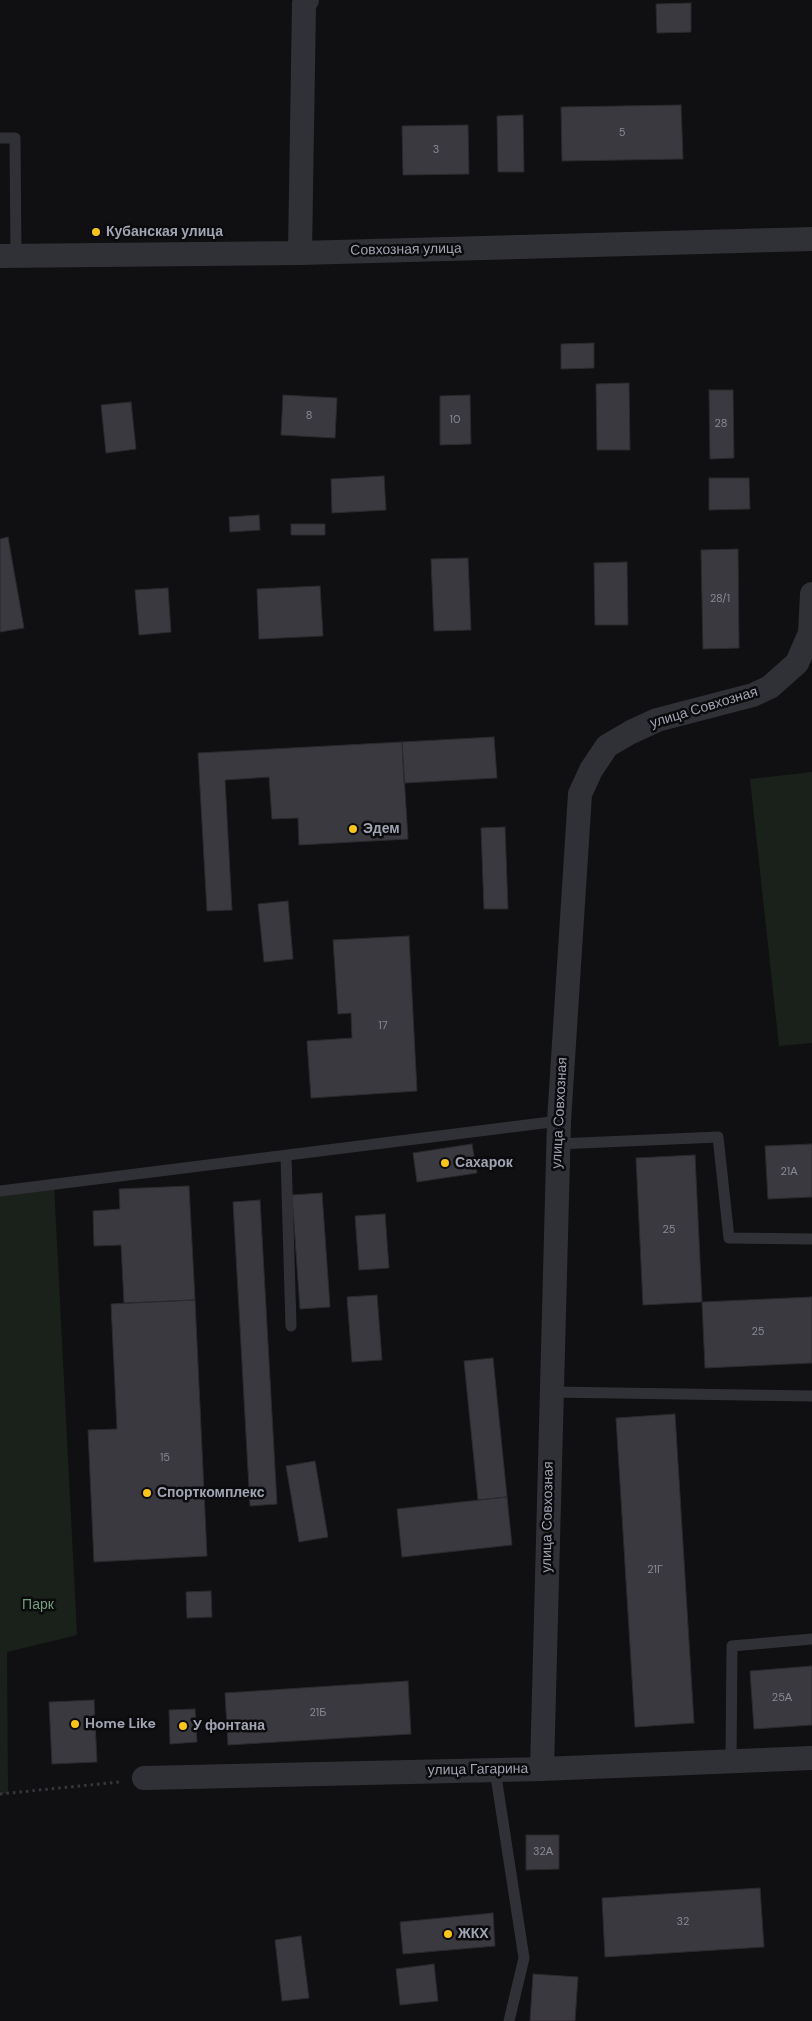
<!DOCTYPE html>
<html>
<head>
<meta charset="utf-8">
<style>
	body { margin:0 }
	canvas { display:block; background:#100f11 }
</style>
</head>
<body>
<canvas width="812" height="2021"></canvas>
<script>
const context = document.querySelector('canvas').getContext('2d');
context.lineJoin = 'round';
function paint(path, color) { context.fillStyle = color; context.fill(path, 'evenodd'); }
const toPath = rows => new Path2D(rows.map(r => 'M' + r).join(''));
function stroke(path, color, width, dash) { context.strokeStyle = color; context.lineWidth = width; context.lineCap = dash ? 'butt' : 'round'; context.setLineDash(dash || []); context.stroke(path); }
function label(font, color, halo, rows, align = 'center') {
  context.font = font + ' "DM Sans",sans-serif'; context.lineWidth = 5; context.setLineDash([]); context.textBaseline = 'middle'; context.strokeStyle = halo; context.fillStyle = color; for (const [text, x, y, turn = 0] of rows) {
    context.save(); context.translate(x, y); context.rotate((+turn || 0) * Math.PI / 180); context.textAlign = isNaN(turn) ? turn : align; if (halo) context.strokeText(text, 0, 0); context.fillText(text, 0, 0); context.restore();
  }
}
paint(toPath([
	[812,772,812,1043,779,1046,750,779],
	[54,1185,77,1635,7,1652,8,1793,0,1794,0,1191]
]), '#1a211b');
const building = toPath([
	[691,3,691,32,657,33,656,4,691,3],
	[681,105,683,159,562,161,561,107,681,105],
	[523,115,524,172,498,172,497,116,523,115],
	[468,125,469,174,403,175,402,126,468,125],
	[594,343,594,368,561,369,561,344,594,343],
	[629,383,630,450,597,450,596,384,629,383],
	[709,390,733,390,734,458,710,459,709,390],
	[283,395,337,398,335,438,281,435,283,395],
	[470,395,471,444,440,445,440,396,470,395],
	[131,402,136,449,106,453,101,405,131,402],
	[384,476,386,510,332,513,331,479,384,476],
	[709,478,749,478,750,509,709,510,709,478],
	[259,515,260,530,230,532,229,517,259,515],
	[291,524,325,524,325,535,291,535,291,524],
	[8,537,24,628,0,632,0,539,8,537],
	[738,549,739,648,703,649,701,550,738,549],
	[468,558,471,630,434,631,431,559,468,558],
	[627,562,628,625,595,625,594,563,627,562],
	[320,586,323,636,259,639,257,589,320,586],
	[168,588,171,632,139,635,135,590,168,588],
	[494,737,497,778,404,783,402,742,494,737],
	[402,742,408,839,299,845,298,818,272,819,269,777,225,780,232,910,207,911,198,753,402,742],
	[505,827,508,909,484,909,481,828,505,827],
	[288,901,293,959,264,962,258,904,288,901],
	[409,936,417,1091,311,1098,307,1041,352,1038,351,1013,338,1014,333,940,409,936],
	[472,1144,477,1173,417,1182,413,1153,472,1144],
	[812,1144,812,1197,768,1199,765,1146,812,1144],
	[695,1155,702,1302,643,1305,636,1158,695,1155],
	[189,1186,195,1300,124,1303,121,1245,94,1246,93,1211,120,1209,119,1189,189,1186],
	[322,1193,330,1307,300,1309,292,1195,322,1193],
	[260,1200,277,1504,250,1506,233,1202,260,1200],
	[385,1214,389,1268,359,1270,355,1216,385,1214],
	[377,1295,382,1360,352,1362,347,1297,377,1295],
	[812,1297,812,1363,705,1368,702,1302,812,1297],
	[195,1300,207,1556,94,1562,88,1430,117,1429,111,1304,195,1300],
	[493,1358,507,1497,478,1500,464,1361,493,1358],
	[675,1414,694,1723,635,1727,616,1418,675,1414],
	[315,1461,328,1537,299,1542,286,1466,315,1461],
	[507,1497,512,1545,402,1557,397,1509,507,1497],
	[211,1591,212,1617,187,1618,186,1592,211,1591],
	[812,1666,812,1725,754,1729,750,1671,812,1666],
	[408,1681,411,1734,228,1745,225,1693,408,1681],
	[94,1700,97,1762,52,1764,49,1702,94,1700],
	[195,1709,197,1742,170,1744,169,1710,195,1709],
	[526,1835,559,1835,559,1869,526,1870,526,1835],
	[760,1888,764,1947,605,1957,602,1898,760,1888],
	[493,1913,495,1946,403,1954,400,1922,493,1913],
	[301,1936,309,1998,282,2001,275,1940,301,1936],
	[434,1964,438,2001,400,2005,396,1969,434,1964],
	[533,1974,578,1977,575,2021,530,2021,533,1974]
]);
paint(building, '#3a393f');
stroke(building, '#2a292d', 1);
stroke(toPath([
	[0,1794,119,1782]
]), '#36373d', 3, [2.5, 4]);
stroke(toPath([
	[0,138,15,138,16,256],
	[558,1144,718,1137,729,1238,812,1239],
	[286,1156,291,1326],
	[0,1191,559,1121],
	[550,1392,812,1396],
	[731,1761,732,1646,812,1639],
	[495,1770,524,1958,509,2021]
]), '#303136', 11);
stroke(toPath([
	[300,253,304,4,307,0],
	[0,256,300,253,812,239],
	[542,1769,559,1121,580,794,591,770,607,746,631,732,657,720,753,695,770,687,797,663,810,633,812,594],
	[144,1778,542,1769,812,1758]
]), '#303136', 24);
for (const [x, y, r, color] of [
	[96,232,5,"#fcc51d"],
	[353,829,5,"#fcc51d"],
	[445,1163,5,"#fcc51d"],
	[147,1493,5,"#fcc51d"],
	[75,1724,5,"#fcc51d"],
	[183,1726,5,"#fcc51d"],
	[448,1934,5,"#fcc51d"]
]) { const dot = new Path2D(); dot.arc(x, y, r, 0, 2 * Math.PI); context.fillStyle = color; context.fill(dot); stroke(dot, '#0b0a0c', 2); }
label('11px', '#868996', null, [
	["5",622,133],
	["3",436,150],
	["8",309,416],
	["10",455,420],
	["28",721,424],
	["28/1",720,599],
	["17",383,1026],
	["21А",789,1172],
	["25",669,1230],
	["25",758,1332],
	["15",165,1458],
	["21Г",655,1570],
	["25А",782,1698],
	["21Б",318,1713],
	["32А",543,1852],
	["32",683,1922]
]);
label('bold 14px', '#a0a4b3', '#0b0a0c', [
	["Кубанская улица",106,232],
	["Эдем",363,829],
	["Сахарок",455,1163],
	["Спорткомплекс",157,1493],
	["Home Like",85,1724],
	["У фонтана",193,1726],
	["ЖКХ",458,1934]
], 'left');
label('14px', '#a0a4b3', '#0b0a0c', [
	["Совхозная улица",406,250,-1],
	["улица Совхозная",704,708,-17],
	["улица Совхозная",560,1113,-87],
	["улица Совхозная",548,1517,-89],
	["улица Гагарина",478,1770,-1]
]);
label('14px', '#759f7c', '#0b0a0c', [
	["Парк",38,1605]
]);
</script>
</body>
</html>
